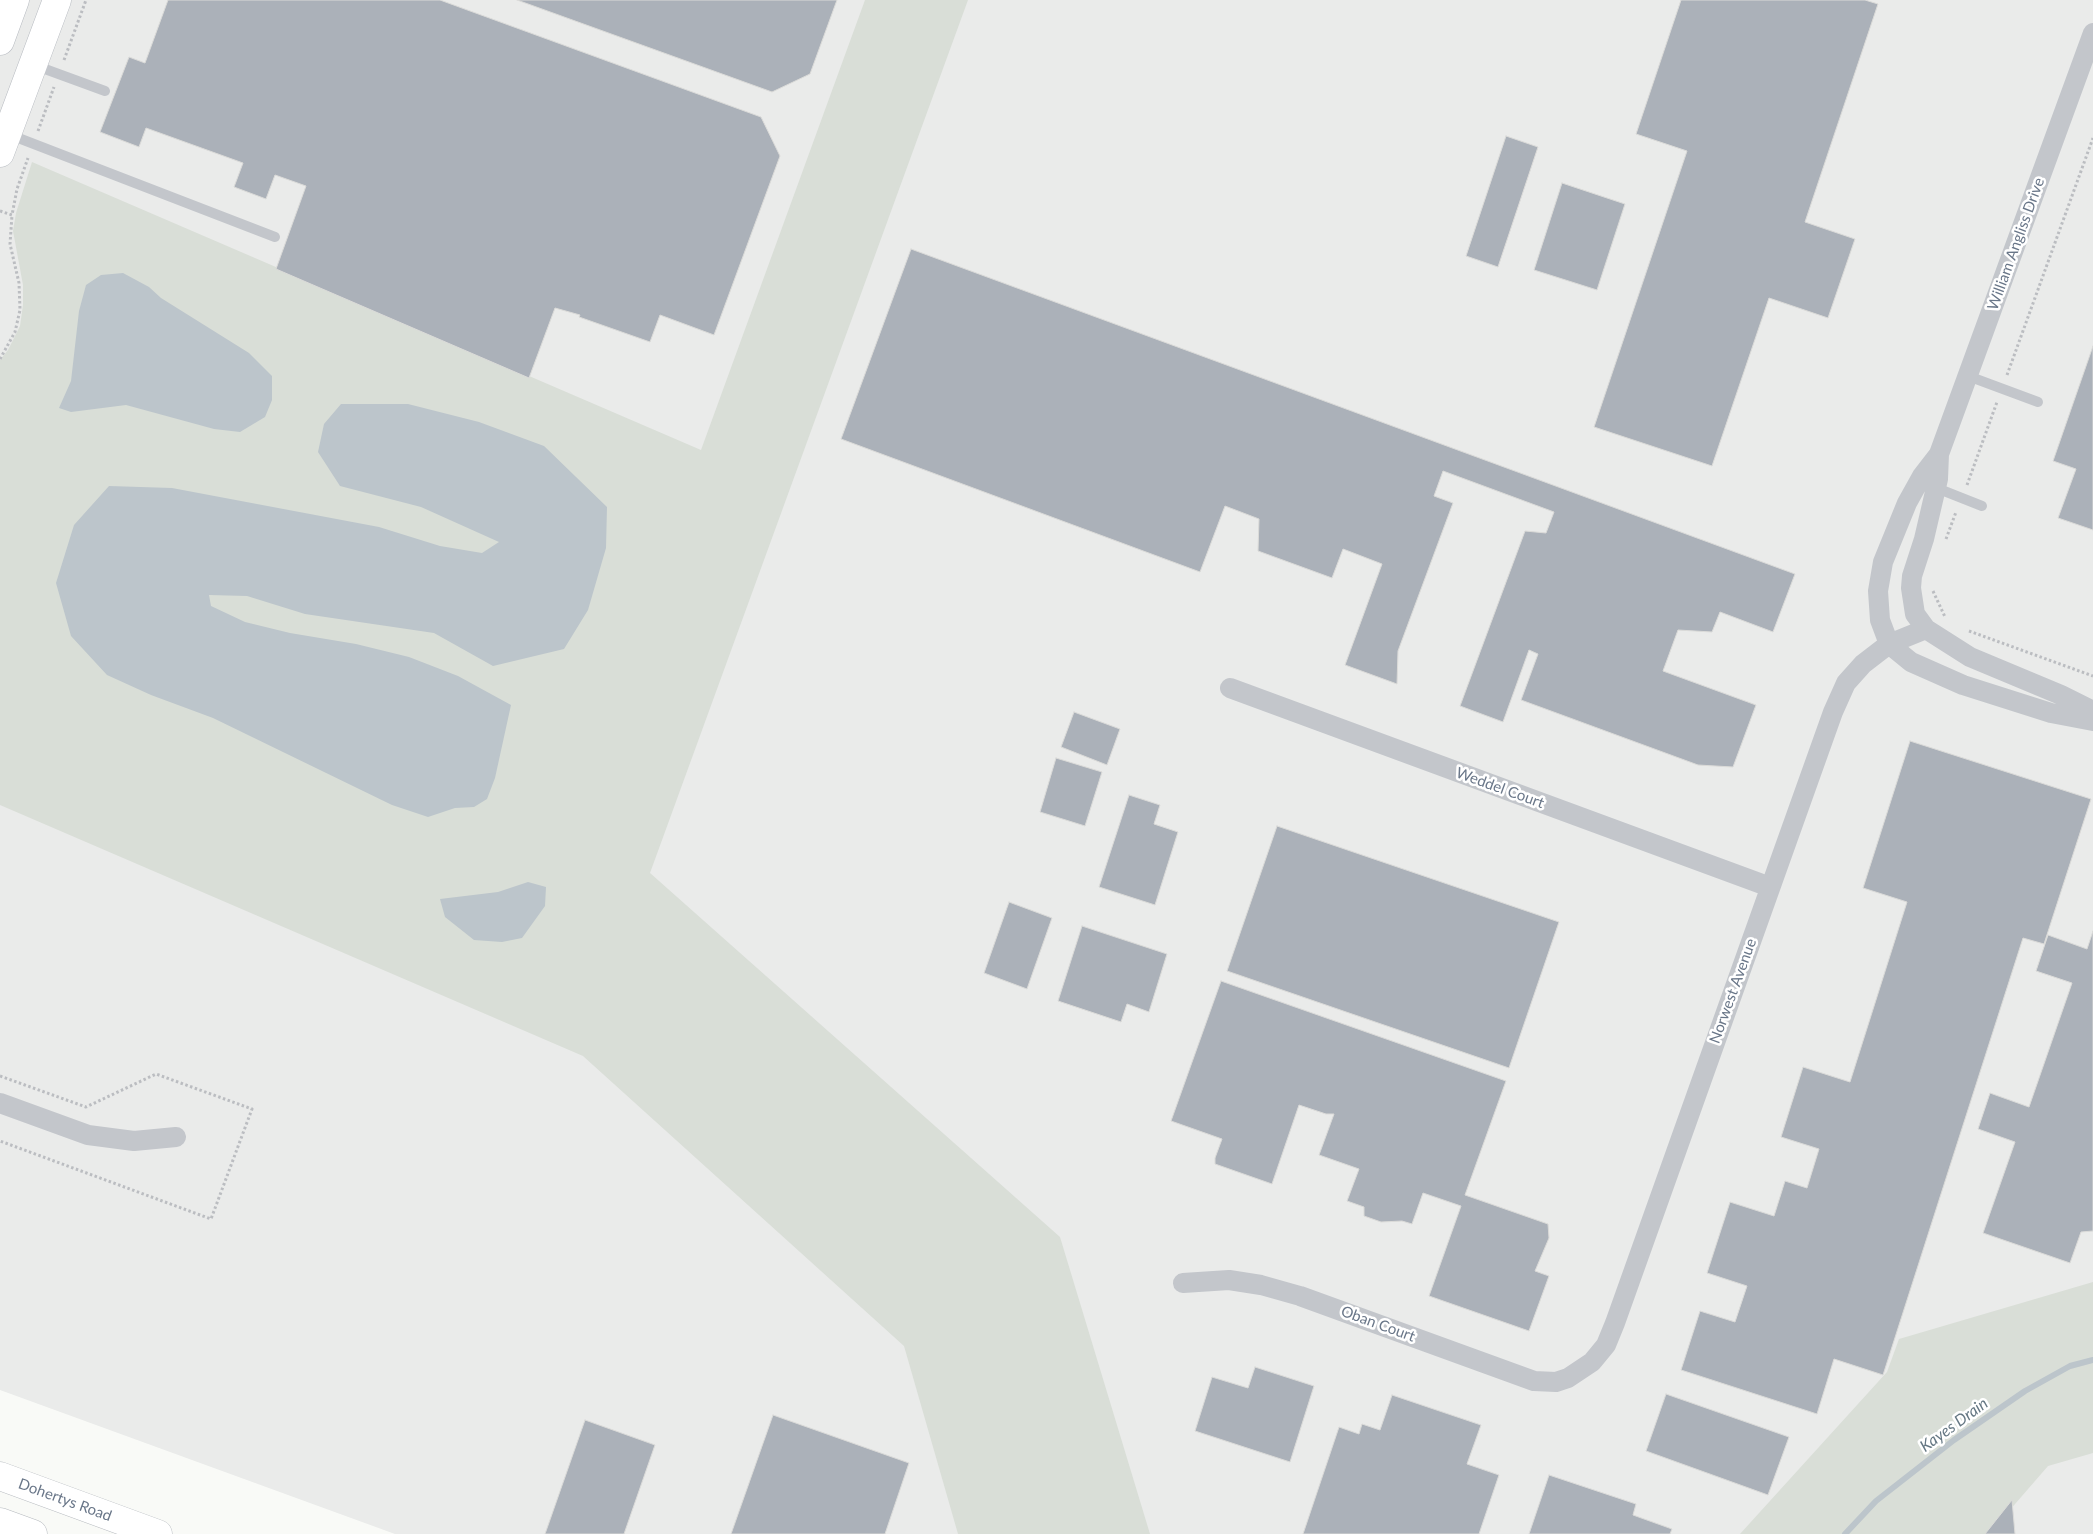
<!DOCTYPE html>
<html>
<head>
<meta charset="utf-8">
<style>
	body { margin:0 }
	canvas { display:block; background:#f9faf7 }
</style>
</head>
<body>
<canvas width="2093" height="1534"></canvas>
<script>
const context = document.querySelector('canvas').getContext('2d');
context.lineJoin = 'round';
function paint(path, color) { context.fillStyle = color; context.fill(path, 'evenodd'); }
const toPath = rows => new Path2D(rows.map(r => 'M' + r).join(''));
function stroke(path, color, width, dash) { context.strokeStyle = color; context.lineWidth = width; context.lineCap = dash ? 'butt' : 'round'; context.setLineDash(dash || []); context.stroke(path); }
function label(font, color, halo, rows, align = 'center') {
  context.font = font + ' Lato,sans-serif'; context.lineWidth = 5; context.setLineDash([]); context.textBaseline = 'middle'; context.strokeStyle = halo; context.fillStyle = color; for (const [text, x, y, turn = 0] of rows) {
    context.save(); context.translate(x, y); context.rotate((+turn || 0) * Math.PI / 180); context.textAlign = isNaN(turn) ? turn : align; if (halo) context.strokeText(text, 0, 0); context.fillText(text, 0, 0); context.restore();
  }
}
paint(toPath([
	[0,0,2093,0,2093,1534,395,1534,0,1390]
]), '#eaebea');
paint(toPath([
	[865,0,968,0,650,873,1060,1237,1150,1534,958,1534,904,1346,583,1056,0,805,0,360,8,350,20,326,23,305,23,285,13,231,16,213,32,162,701,450],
	[2093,1282,2093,1453,2048,1466,1989,1534,1740,1534,1887,1372,1899,1339]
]), '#d9ded7');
paint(toPath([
	[123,273,149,287,161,298,249,353,272,376,272,400,265,417,240,432,214,429,126,405,71,412,59,408,71,381,79,311,86,285,101,275],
	[341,404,408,404,479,422,544,446,607,507,606,548,588,610,564,649,493,666,434,633,305,614,247,596,209,595,211,606,245,622,290,633,356,644,409,657,458,676,511,705,495,778,487,799,474,807,455,808,428,817,392,805,213,718,151,695,107,675,71,636,56,583,74,525,109,486,172,488,379,527,440,546,482,553,499,542,421,507,340,486,318,452,324,424],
	[528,882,546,887,545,906,522,938,502,942,474,940,445,917,440,899,498,892]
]), '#bcc5cb');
stroke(toPath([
	[1845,1534,1876,1501,1954,1440,2025,1391,2070,1366,2093,1360]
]), '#bcc5cb', 6);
const building = toPath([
	[168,0,440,0,761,117,780,156,714,335,660,315,650,342,579,317,580,315,555,308,529,378,276,269,306,186,275,175,266,199,234,187,243,163,146,128,139,147,100,132,129,57,145,63,168,0],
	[517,0,837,0,810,74,772,92,517,0],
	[1681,0,1865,0,1878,4,1805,222,1855,239,1828,318,1769,298,1712,466,1594,427,1687,151,1636,134,1681,0],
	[1506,136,1538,147,1498,267,1466,256,1506,136],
	[1562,183,1625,204,1597,290,1534,270,1562,183],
	[911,249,1795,574,1773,632,1720,612,1712,632,1678,630,1663,671,1756,705,1733,767,1698,765,1521,700,1538,654,1529,650,1503,722,1460,706,1525,531,1546,533,1554,512,1443,471,1434,496,1453,503,1398,651,1397,684,1345,665,1382,564,1343,549,1332,578,1258,551,1259,519,1225,506,1200,572,841,439,911,249],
	[2093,346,2093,530,2058,518,2076,469,2053,461,2093,346],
	[1074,712,1120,729,1107,765,1061,747,1074,712],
	[1910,741,2091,799,2044,944,2023,938,1883,1375,1834,1359,1817,1414,1681,1370,1700,1311,1735,1322,1747,1286,1707,1273,1730,1202,1774,1216,1785,1181,1807,1188,1819,1149,1781,1137,1803,1067,1850,1082,1907,902,1863,888,1910,741],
	[1056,758,1102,772,1085,826,1040,812,1056,758],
	[1129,795,1160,805,1154,824,1178,832,1155,905,1099,887,1129,795],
	[1277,826,1559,922,1509,1068,1227,971,1277,826],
	[1009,902,1052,918,1027,989,984,973,1009,902],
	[1082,926,1167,954,1149,1012,1127,1004,1121,1022,1058,1001,1082,926],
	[2093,931,2093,1231,2081,1232,2070,1263,1983,1233,2015,1142,1978,1129,1990,1093,2029,1107,2072,983,2036,971,2048,935,2087,949,2093,931],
	[1221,981,1506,1081,1465,1195,1548,1224,1549,1238,1535,1271,1549,1276,1529,1331,1429,1296,1461,1206,1423,1193,1412,1224,1402,1221,1381,1222,1364,1216,1364,1207,1347,1201,1359,1169,1319,1155,1334,1114,1326,1114,1299,1105,1272,1184,1215,1164,1215,1158,1222,1139,1171,1121,1221,981],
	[1255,1367,1314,1386,1290,1462,1195,1431,1212,1377,1248,1388,1255,1367],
	[1666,1394,1789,1437,1768,1495,1646,1451,1666,1394],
	[1392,1395,1481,1425,1467,1464,1499,1475,1479,1534,1303,1534,1339,1427,1359,1434,1362,1424,1380,1430,1392,1395],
	[773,1415,909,1463,885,1534,731,1534,773,1415],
	[585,1420,655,1445,624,1534,545,1534,585,1420],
	[1549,1475,1636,1504,1633,1515,1672,1529,1670,1534,1529,1534,1549,1475],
	[2012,1500,2015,1534,1985,1534,2012,1500]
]);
paint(building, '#abb1b9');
stroke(building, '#dbdbd9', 1);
const secondary = toPath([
	[0,41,15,0],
	[0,153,57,0]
]);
const primary = toPath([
	[0,1476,158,1534],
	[0,1522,33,1534]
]);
stroke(secondary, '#b7bbc1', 29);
stroke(primary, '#b6babf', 29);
stroke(toPath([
	[64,60,86,0],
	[38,131,54,87],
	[0,211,12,215,17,189,28,158],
	[0,359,15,332,20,310,19,283,10,244,12,215],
	[2007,375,2093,138],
	[1967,485,1997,402],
	[1946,539,1956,512],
	[1933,591,1945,617],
	[1969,631,2093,676],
	[0,1076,86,1107,156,1074,252,1109,211,1219,0,1141]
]), '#bbbdc1', 3, [2.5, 2.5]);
stroke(toPath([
	[34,65,105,91],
	[8,134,275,237],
	[1968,376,2038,402],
	[1934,487,1982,506]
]), '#c3c6cb', 10);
stroke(toPath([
	[2093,33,1939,454,1938,479,1924,539,1912,576,1911,588,1915,614,1926,629,1970,657,2061,695,2093,711],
	[1939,454,1922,476,1907,503,1883,562,1878,591,1880,620,1889,644,1911,662,1963,685,2051,713,2093,721],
	[1230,688,1770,887],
	[0,1103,88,1135,134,1141,176,1137],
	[1183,1283,1229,1280,1261,1285,1300,1296,1534,1381,1556,1382,1568,1378,1592,1362,1606,1345,1615,1323,1833,712,1846,683,1863,664,1889,644,1926,629]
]), '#c3c6cb', 20);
stroke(secondary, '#fff', 28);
stroke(primary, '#fff', 28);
label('15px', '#697688', '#fff', [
	["William Angliss Drive",2016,244,-70],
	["Weddel Court",1500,788,20],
	["Norwest Avenue",1733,991,-70],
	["Oban Court",1378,1324,20],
	["Dohertys Road",65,1500,20]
]);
label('italic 16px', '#657783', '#fff', [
	["Kayes Drain",1954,1425,-36]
]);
</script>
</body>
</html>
